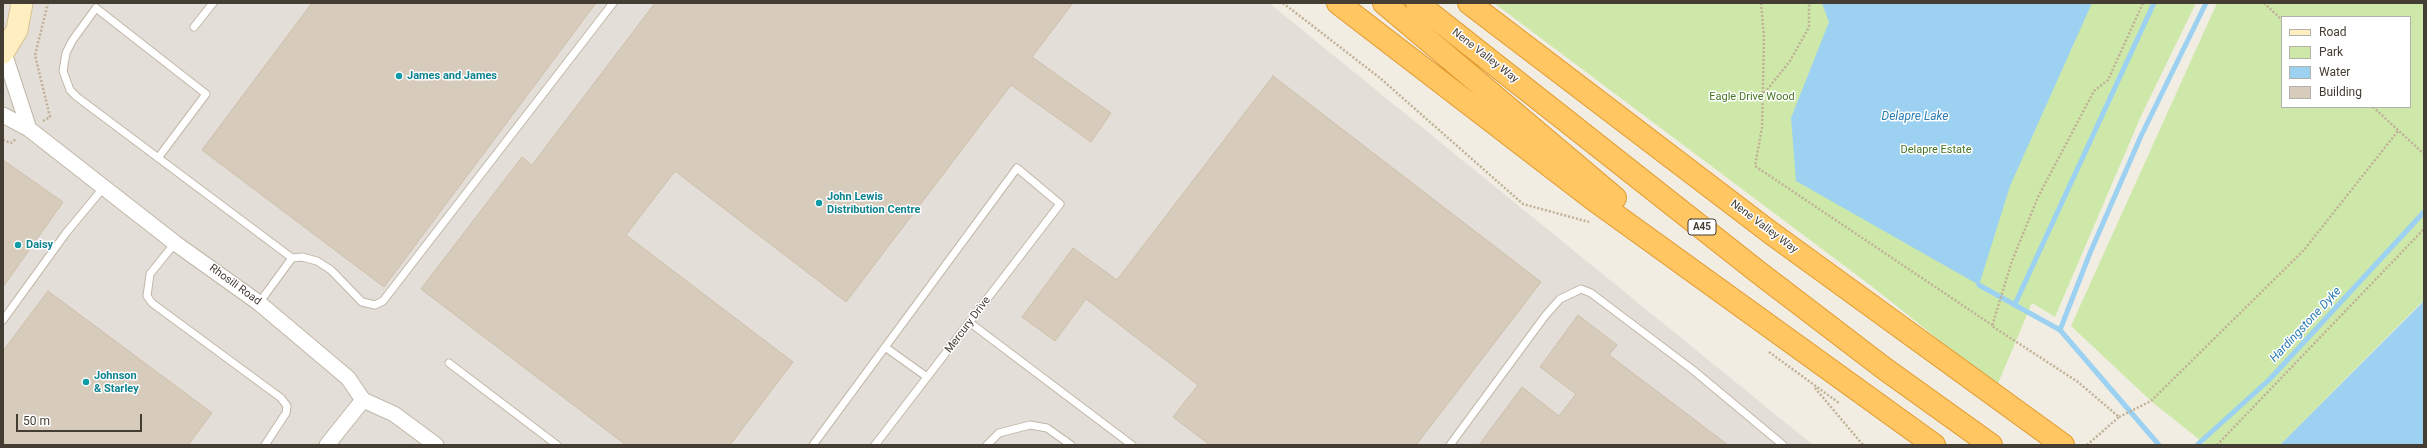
<!DOCTYPE html>
<html>
<head>
<meta charset="utf-8">
<style>
	body { margin:0 }
	#map { position:relative; width:2427px; height:448px; overflow:hidden; background:#f2ede3; font-family:Roboto,sans-serif }
	canvas { display:block }
	.frame { position:absolute; inset:0; border:4px solid #443d33; pointer-events:none }
	.legend { position:absolute; left:2281px; top:16px; width:130px; height:92px; box-sizing:border-box; background:#fff; border:1px solid #b4b1ad; margin:0; padding:5px 7px; list-style:none; font-size:12px; color:#443d33 }
	.legend li { display:flex; align-items:center; gap:8px; height:20px }
	.legend b { width:20px; border:1px solid #b4b1ad }
	.scale { position:absolute; left:16px; top:414px; width:126px; height:18px; box-sizing:border-box; border:2px solid #443d33; border-top:0; padding-left:5px; font-size:12px; line-height:14px; white-space:nowrap; color:#443d33; -webkit-text-stroke:3px #fff; paint-order:stroke }
</style>
</head>
<body>
<div id="map">
<canvas width="2427" height="448"></canvas>
<div class="frame"></div>
<ul class="legend">
<li><b style="height:5px;background:#ffeec0"></b>Road</li>
<li><b style="height:11px;background:#cee8aa"></b>Park</li>
<li><b style="height:11px;background:#9cd1f2"></b>Water</li>
<li><b style="height:11px;background:#d7cbbb"></b>Building</li>
</ul>
<div class="scale">50 m</div>
</div>
<script>
const context = document.querySelector('canvas').getContext('2d');
context.lineJoin = 'round';
function paint(path, color) { context.fillStyle = color; context.fill(path, 'evenodd'); }
const toPath = rows => new Path2D(rows.map(r => 'M' + r).join(''));
function stroke(path, color, width, dash) { context.strokeStyle = color; context.lineWidth = width; context.lineCap = dash ? 'butt' : 'round'; context.setLineDash(dash || []); context.stroke(path); }
function label(font, color, halo, rows, align = 'center') {
  context.font = font + ' Roboto,sans-serif'; context.lineWidth = 3; context.setLineDash([]); context.textBaseline = 'middle'; context.strokeStyle = halo; context.fillStyle = color; for (const [text, x, y, turn = 0] of rows) {
    context.save(); context.translate(x, y); context.rotate((+turn || 0) * Math.PI / 180); context.textAlign = isNaN(turn) ? turn : align; if (halo) context.strokeText(text, 0, 0); context.fillText(text, 0, 0); context.restore();
  }
}
paint(toPath([
	[3,3,1269,3,1813,445,3,445]
]), '#e4ded8');
paint(toPath([
	[1494,3,2196,3,2141,116,2055,317,2032,303,1997,386,1870,285],
	[2217,3,2424,3,2424,300,2280,445,2206,445,2151,401,2071,326],
	[2282,17,2410,17,2410,107,2282,107]
]), '#cee8aa');
paint(toPath([
	[1822,3,2092,3,2010,186,1979,285,1796,181,1791,118,1829,22],
	[2424,300,2424,445,2280,445,2421,304]
]), '#9cd1f2');
stroke(toPath([
	[1979,285,2060,330,2159,445],
	[2015,304,2154,3],
	[2060,330,2090,253,2141,136,2206,3],
	[2197,445,2269,380,2424,212]
]), '#9cd1f2', 5);
const building = toPath([
	[312,3,596,3,384,287,202,150,312,3],
	[655,3,1073,3,1032,57,1111,113,1091,142,1011,85,846,302,675,171,626,235,793,362,730,445,626,445,421,289,522,157,532,165,655,3],
	[1273,76,1541,282,1416,445,1210,445,1173,417,1198,385,1086,299,1055,341,1022,317,1073,248,1117,280,1273,76],
	[3,160,63,202,3,287,3,160],
	[48,291,212,413,188,445,3,445,3,351,48,291],
	[1578,315,1617,345,1609,355,1728,445,1479,445,1522,387,1559,416,1576,394,1540,367,1578,315]
]);
paint(building, '#d7cbbb');
stroke(building, '#cfc0ab', 1);
const lane = toPath([
	[194,27,213,3],
	[158,158,206,94,96,8,72,41,66,53,63,71,70,90,77,97,292,258],
	[175,243,150,274,147,296,152,303,281,398,287,406,286,413,265,445],
	[259,303,292,258,302,257,317,261,331,270,362,302,375,305,383,301,613,3],
	[3,320,66,233,104,187],
	[969,322,1132,445],
	[885,347,927,377],
	[449,363,557,445],
	[813,445,1017,168,1060,204,875,445],
	[987,445,999,433,1030,425,1047,428,1071,445],
	[1450,445,1545,316,1560,299,1581,289,1591,293,1693,370,1783,445]
]);
const street = toPath([
	[4,53,29,129],
	[3,115,29,129,175,243,259,303,348,378,363,400,394,414,436,445],
	[327,445,363,400]
]);
const secondary = toPath([
	[3,53,17,30,22,3]
]);
const highway = toPath([
	[1338,3,1593,199,1934,445],
	[1384,3,1615,198],
	[1417,3,1758,272,1885,369,1991,445],
	[1469,3,1771,233,2063,445]
]);
stroke(lane, '#c1b7a8', 9);
stroke(street, '#c1b7a8', 17);
stroke(secondary, '#d4c191', 23);
stroke(highway, '#e19a2e', 24);
stroke(toPath([
	[1283,3,1380,78,1523,204,1589,222],
	[1761,3,1764,38,1762,128,1755,166,1992,325],
	[2264,3,2282,20],
	[1762,96,1790,61,1809,27,1809,3],
	[2373,107,2424,154],
	[43,121,50,117,35,55,48,3],
	[3,140,11,143,16,139],
	[1769,352,1839,403],
	[1815,388,1863,445],
	[2119,417,2151,401,2304,250,2398,131],
	[2087,445,2119,417,2078,382,1992,326,2012,261,2038,197,2094,91,2108,80,2143,3],
	[2217,445,2424,229]
]), '#c0b096', 2.5, [2, 2]);
stroke(lane, '#fff', 7);
stroke(street, '#fff', 15);
stroke(secondary, '#ffeec0', 21);
stroke(highway, '#ffc661', 22);
for (const [x, y, r, color] of [
	[399,76,4,"#0f9aa8"],
	[819,203,4,"#0f9aa8"],
	[18,245,4,"#0f9aa8"],
	[86,382,4,"#0f9aa8"]
]) { const dot = new Path2D(); dot.arc(x, y, r, 0, 2 * Math.PI); context.fillStyle = color; context.fill(dot); stroke(dot, '#fff', 1.5); }
for (const [x, y, w] of [
	[1702,227,28]
]) { const box = new Path2D(); box.roundRect(x - w / 2, y - 8, w, 16, 3); context.fillStyle = '#fff'; context.fill(box); stroke(box, '#443d33', 1); }
label('bold 10px', '#443d33', null, [
	["A45",1702,227]
]);
label('11px', '#443d33', '#fff', [
	["Nene Valley Way",1485,56,38],
	["Nene Valley Way",1764,227,37],
	["Rhosili Road",235,285,36],
	["Mercury Drive",968,325,-53]
]);
label('bold 11px', '#0d838f', '#fff', [
	["James and James",407,76],
	["John Lewis",827,197],
	["Distribution Centre",827,210],
	["Daisy",26,245],
	["Johnson",94,376],
	["& Starley",94,389]
], 'left');
label('11px', '#467625', '#fff', [
	["Eagle Drive Wood",1752,97],
	["Delapre Estate",1936,150]
]);
label('italic 12px', '#2a7cb2', '#fff', [
	["Delapre Lake",1915,117],
	["Hardingstone Dyke",2306,325,-47]
]);
</script>
</body>
</html>
